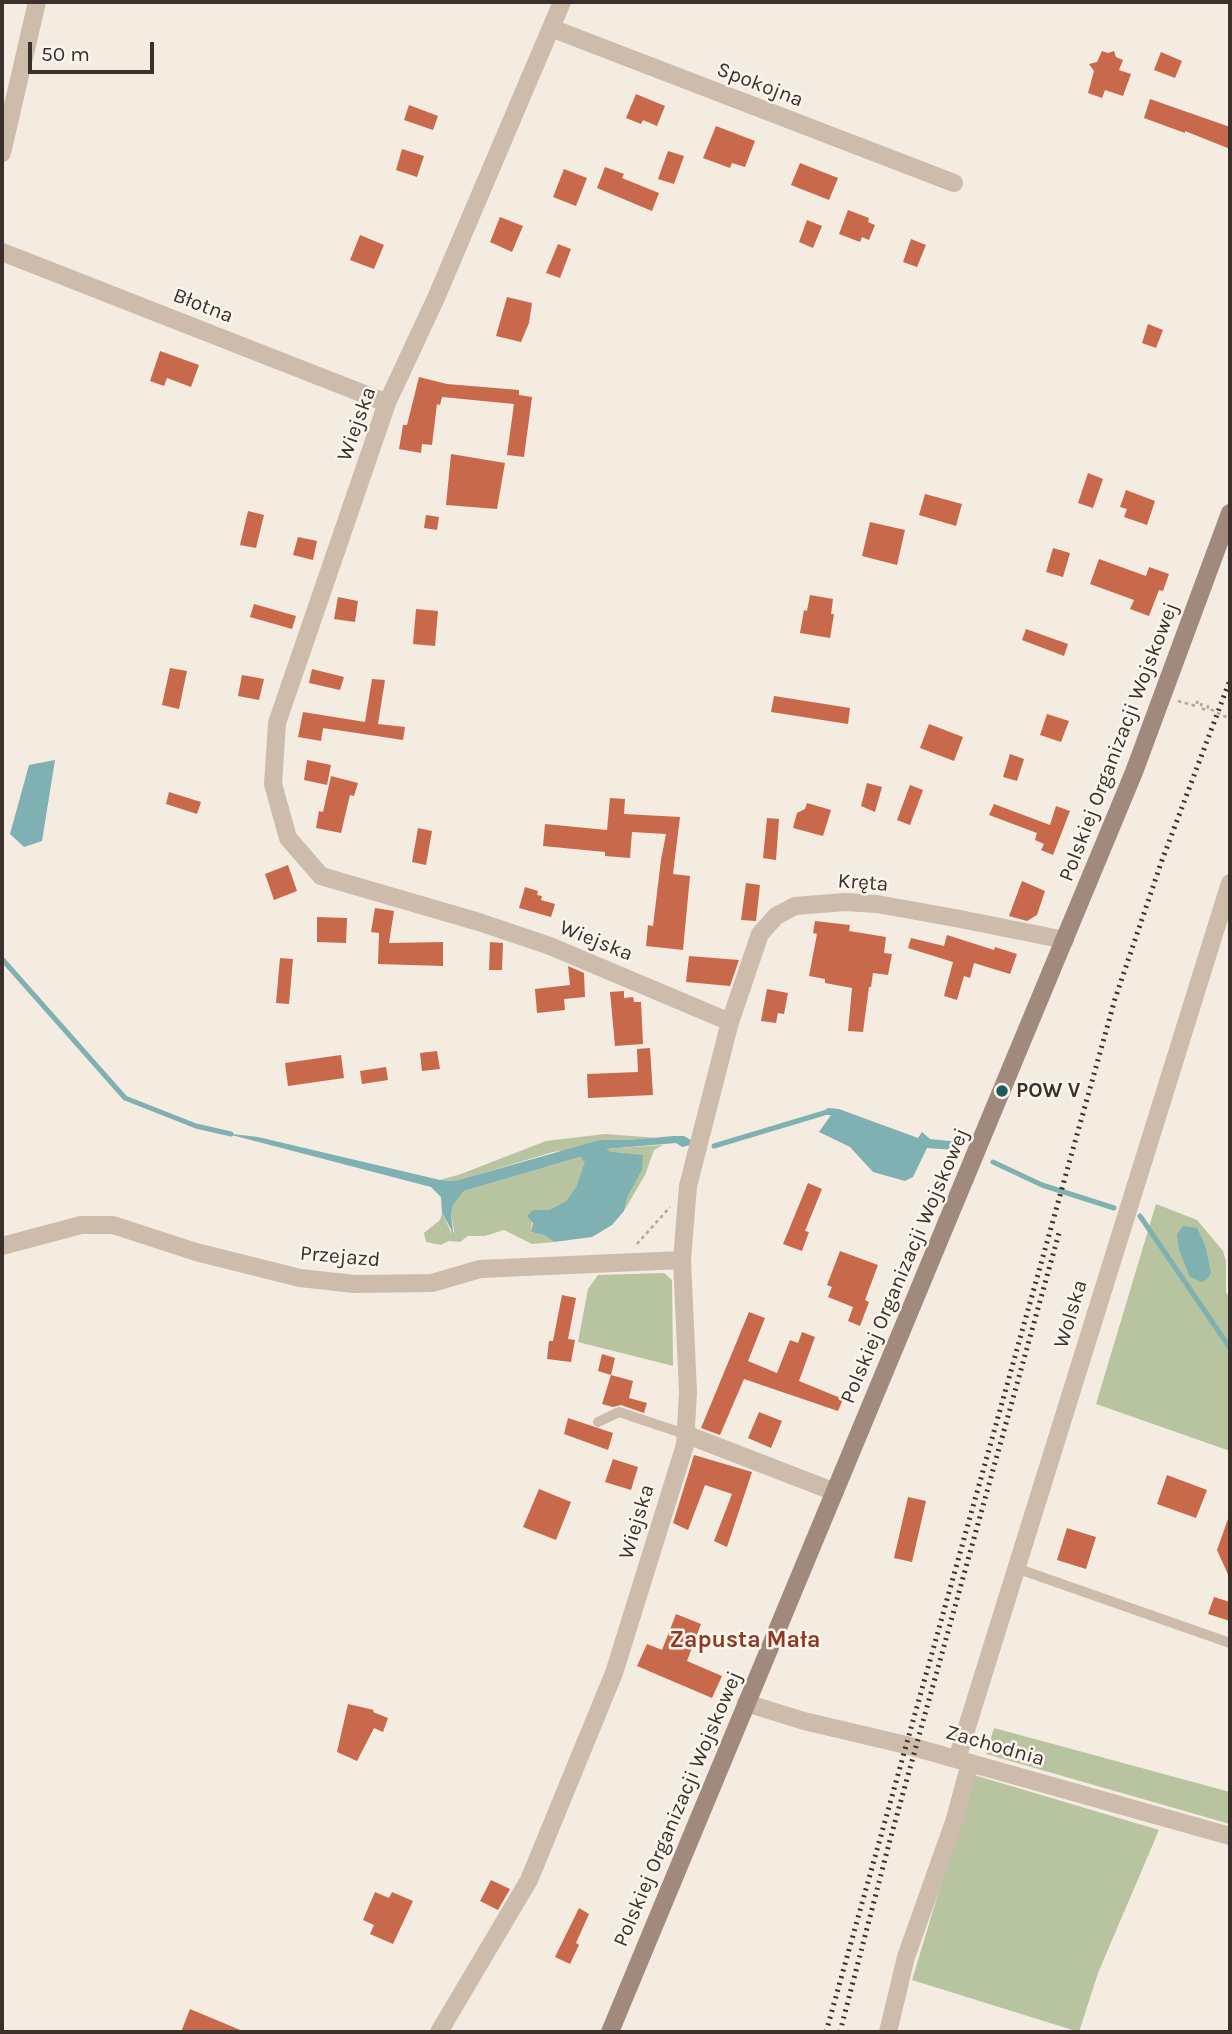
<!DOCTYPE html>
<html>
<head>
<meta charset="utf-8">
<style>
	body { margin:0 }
	#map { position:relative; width:1232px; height:2034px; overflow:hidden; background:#f4ebe1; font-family:Karla,sans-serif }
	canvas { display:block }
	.frame { position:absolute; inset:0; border:4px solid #3b302b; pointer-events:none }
	.scale { position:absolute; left:28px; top:42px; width:126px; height:32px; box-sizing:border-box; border:4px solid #3b302b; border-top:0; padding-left:9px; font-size:21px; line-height:24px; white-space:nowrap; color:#3b302b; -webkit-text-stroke:5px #fbf5ee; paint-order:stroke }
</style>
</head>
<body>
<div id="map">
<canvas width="1232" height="2034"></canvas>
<div class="frame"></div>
<div class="scale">50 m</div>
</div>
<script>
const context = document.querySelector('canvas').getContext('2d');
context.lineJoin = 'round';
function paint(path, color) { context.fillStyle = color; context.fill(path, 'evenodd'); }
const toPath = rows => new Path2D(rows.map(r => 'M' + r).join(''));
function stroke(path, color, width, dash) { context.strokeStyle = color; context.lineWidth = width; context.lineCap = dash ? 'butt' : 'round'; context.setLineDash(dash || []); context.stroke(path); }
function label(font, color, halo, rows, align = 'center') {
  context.font = font + ' Karla,sans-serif'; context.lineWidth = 5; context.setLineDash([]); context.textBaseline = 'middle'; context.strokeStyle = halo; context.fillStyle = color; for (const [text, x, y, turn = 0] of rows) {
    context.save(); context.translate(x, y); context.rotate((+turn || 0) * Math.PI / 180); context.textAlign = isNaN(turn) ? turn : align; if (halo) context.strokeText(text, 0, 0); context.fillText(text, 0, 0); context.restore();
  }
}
paint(toPath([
	[605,1134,658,1138,553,1152,456,1181,440,1180,461,1174,546,1141],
	[663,1145,654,1150,645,1175,624,1211,627,1198,642,1170,604,1149],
	[580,1157,586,1162,576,1187,566,1201,549,1210,533,1210,531,1232,544,1235,554,1242,532,1244,504,1230,485,1236,468,1236,460,1242,449,1241,441,1245,426,1242,424,1233,440,1220,442,1213,453,1236,454,1230,451,1215,453,1205,464,1191],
	[1156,1204,1197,1220,1223,1251,1226,1261,1226,1292,1230,1300,1230,1451,1096,1404],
	[664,1273,672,1280,673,1366,578,1342,588,1289,598,1275],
	[994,1728,1230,1792,1230,1824,986,1754],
	[974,1775,1159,1830,1098,1973,1079,2032,912,1980]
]), '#b8c4a0');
paint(toPath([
	[55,760,42,841,24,847,10,834,29,765],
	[828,1108,839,1109,918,1138,922,1132,930,1139,959,1142,956,1150,927,1148,913,1177,905,1181,873,1172,850,1147,819,1132,831,1115,818,1115],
	[224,1133,258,1137,440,1180,455,1181,600,1140,632,1140,673,1136,684,1136,691,1140,690,1145,682,1147,676,1143,606,1149,611,1152,643,1155,642,1170,627,1198,624,1211,612,1225,592,1237,554,1242,544,1235,531,1232,533,1223,527,1216,533,1210,549,1210,566,1201,576,1187,585,1162,580,1157,464,1191,453,1205,451,1215,454,1240,451,1229,442,1213,441,1197,431,1187],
	[1183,1226,1197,1228,1205,1245,1211,1273,1207,1279,1202,1282,1190,1277,1179,1250,1177,1234]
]), '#7fb0b2');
stroke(toPath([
	[2,959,125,1098,196,1126,231,1134],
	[714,1146,824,1113],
	[993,1162,1042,1185,1114,1208],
	[1140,1216,1230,1348]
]), '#7fb0b2', 5);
paint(toPath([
	[1102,51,1108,53,1114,51,1116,57,1123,60,1119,70,1131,74,1123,96,1105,90,1102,98,1088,93,1094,71,1089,64,1097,62],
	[1161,52,1182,61,1175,78,1154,70],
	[636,94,665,106,657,126,643,120,641,124,626,118],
	[1150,99,1230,127,1230,149,1185,131,1185,133,1144,118],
	[409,105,438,116,433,130,404,120],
	[716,126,755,141,745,167,732,163,730,168,703,158],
	[402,149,424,156,417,177,396,170],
	[668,151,684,156,674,184,658,179],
	[800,163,838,178,829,200,791,185],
	[605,167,624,174,622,178,659,193,652,211,597,188],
	[564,169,587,178,576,206,553,197],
	[848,210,869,218,868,222,875,225,869,240,862,237,860,242,839,234],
	[500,217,523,226,512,252,490,242],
	[807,220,822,226,813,248,799,242],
	[360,235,384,245,374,269,350,260],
	[911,239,926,245,917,267,903,262],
	[558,244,571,249,560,278,546,273],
	[507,297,532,303,529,323,521,342,496,336],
	[1148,324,1163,330,1156,348,1142,343],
	[160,351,199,365,191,387,167,378,164,386,150,381],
	[419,377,447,384,519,390,519,395,532,397,524,457,507,455,514,404,442,397,440,405,437,404,432,445,422,444,421,453,399,449,403,425,407,425],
	[451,454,505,463,497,509,446,505],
	[1088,473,1103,479,1093,508,1078,503],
	[1126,490,1155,501,1147,525,1124,517,1127,509,1120,507],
	[925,494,962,504,956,526,919,515],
	[248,511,264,515,256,548,240,545],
	[426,515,439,517,437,530,424,528],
	[870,522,905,530,897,565,862,556],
	[298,537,317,541,313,560,293,555],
	[1053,548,1070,553,1063,577,1046,572],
	[1099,559,1146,576,1149,567,1169,574,1163,591,1159,590,1149,616,1130,609,1134,600,1090,584],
	[810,595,833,599,831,614,834,614,830,638,800,633,804,610,807,611],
	[338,597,358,601,355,622,334,619],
	[254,604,296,616,292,629,250,617],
	[416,609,438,611,435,646,413,644],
	[1026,629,1068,644,1064,656,1022,640],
	[170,668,187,671,179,709,162,705],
	[312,669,344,677,340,690,309,683],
	[242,675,264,679,259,700,238,696],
	[372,679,385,680,378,724,405,727,403,740,323,728,321,741,298,737,303,712,365,722],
	[774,696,850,708,848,724,771,712],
	[1047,714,1069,721,1061,742,1040,735],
	[929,724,963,737,954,761,920,748],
	[1010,754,1024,759,1017,781,1003,777],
	[307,760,331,765,327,785,304,780],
	[331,776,358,783,354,796,350,795,341,833,316,828,319,811,323,812],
	[867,783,882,787,875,812,861,806],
	[910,785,923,790,910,825,897,820],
	[169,792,201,802,197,814,166,804],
	[610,798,625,799,624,814,680,817,673,874,690,876,683,950,646,946,648,925,653,926,661,860,666,834,632,832,630,858,605,856,605,852,543,846,545,824,607,830],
	[807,803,831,810,823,836,793,828,797,813,805,809],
	[994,804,1050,825,1056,806,1070,811,1053,855,1041,850,1044,844,1035,840,1037,833,989,815],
	[767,818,779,819,776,860,763,858],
	[418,828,432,831,426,865,412,862],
	[288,865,297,891,274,900,265,874],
	[1022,881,1045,891,1037,915,1027,921,1009,916],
	[746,883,760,885,756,921,741,920],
	[525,887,538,891,537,895,542,896,541,900,555,904,551,917,519,908],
	[375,908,394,911,389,943,443,942,443,966,378,964,379,933,371,932],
	[317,917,347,918,346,943,317,942],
	[815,921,850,925,849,931,886,937,884,953,892,954,888,975,873,973,871,987,869,987,863,1032,848,1031,852,988,825,983,825,979,809,976,817,934,813,933],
	[947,935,994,950,995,947,1017,954,1010,974,974,963,970,978,964,976,957,1000,944,996,953,962,908,948,911,938,944,946],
	[490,942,503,943,502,970,489,970],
	[689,956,739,960,730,986,686,982],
	[280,958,293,959,289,1004,276,1003],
	[568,966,584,973,585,997,564,999,565,1010,537,1013,535,989,570,985],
	[767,989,788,993,784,1014,778,1013,776,1023,761,1021],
	[624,991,624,998,633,997,634,1002,641,1002,643,1044,615,1046,610,992],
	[650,1048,653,1095,588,1098,587,1074,638,1072,637,1049],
	[437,1051,440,1069,422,1071,420,1053],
	[341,1055,344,1078,288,1086,285,1063],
	[386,1067,388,1080,362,1084,360,1071],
	[808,1183,822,1189,805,1231,809,1232,802,1251,783,1244],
	[840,1251,878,1265,865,1300,869,1302,860,1326,848,1321,853,1307,828,1297,832,1287,827,1285],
	[562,1295,576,1298,568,1339,575,1340,571,1362,547,1359,549,1341,553,1341],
	[749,1312,765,1318,748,1361,777,1373,790,1340,798,1343,802,1332,815,1337,799,1381,843,1399,838,1411,744,1379,720,1435,701,1428],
	[602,1354,615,1358,611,1375,598,1371],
	[611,1375,633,1381,629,1398,647,1403,644,1413,621,1405,613,1407,602,1404],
	[759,1412,782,1421,771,1448,748,1438],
	[568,1418,613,1433,608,1450,564,1434],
	[694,1455,752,1472,727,1547,714,1541,732,1494,705,1485,688,1530,673,1523],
	[613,1459,638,1467,631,1490,605,1482],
	[1167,1475,1207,1490,1196,1518,1157,1504],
	[539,1489,571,1502,556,1540,523,1527],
	[908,1497,926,1501,912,1562,894,1558],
	[1228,1519,1230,1519,1230,1579,1217,1550],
	[1067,1528,1096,1537,1086,1569,1057,1560],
	[1214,1597,1230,1602,1230,1621,1208,1614],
	[676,1614,701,1624,687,1661,722,1676,712,1698,637,1666,647,1644,662,1650],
	[348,1704,374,1710,373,1712,388,1718,383,1732,374,1728,357,1761,337,1752],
	[491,1880,510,1889,498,1910,480,1901],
	[375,1892,389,1898,392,1892,413,1901,393,1944,370,1934,374,1925,363,1920],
	[579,1908,589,1914,576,1943,579,1945,570,1964,555,1957],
	[190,2009,245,2032,181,2032]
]), '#c8694b');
stroke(toPath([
	[1178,701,1196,706,1197,702,1202,703,1200,708,1207,710,1208,706,1212,710,1230,719],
	[637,1244,670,1207]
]), '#b9a596', 2.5, [3.5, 3.5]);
stroke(toPath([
	[598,1422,619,1412,685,1434],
	[1016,1568,1230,1643]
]), '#cdbbac', 10);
stroke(toPath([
	[562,2,436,298,387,403,277,723,273,784,288,838,321,876,479,922,550,946,730,1022],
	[551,28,954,183],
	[2,153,37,2],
	[2,252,387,403],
	[2,1246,81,1225,113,1225,196,1252,300,1278,355,1284,432,1283,480,1269,682,1260],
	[685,1434,835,1492],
	[746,1703,804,1721,906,1745,1230,1836],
	[957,1759,1230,883],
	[439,2032,529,1880,614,1673,685,1445,688,1392,682,1260,688,1186,730,1022,760,934,776,916,795,906,845,902,877,904,955,918,1065,940],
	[888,2032,906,1957,955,1819,970,1763]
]), '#cdbbac', 18);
stroke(toPath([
	[610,2032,1134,772,1230,513]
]), '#a18a7d', 18);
stroke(toPath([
	[826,2032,1115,999,1161,863,1230,680],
	[840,2032,890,1840,1059,1233]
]), '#3b302b', 5, [2, 5]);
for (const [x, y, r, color] of [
	[1002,1091,7,"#1f5a5e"]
]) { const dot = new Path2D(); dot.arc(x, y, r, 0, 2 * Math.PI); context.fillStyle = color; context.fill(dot); stroke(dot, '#fbf5ee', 2.5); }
label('21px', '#3b302b', '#fbf5ee', [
	["Spokojna",760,85,21],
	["Błotna",203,306,21],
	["Wiejska",357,424,-70],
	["Polskiej Organizacji Wojskowej",1119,742,-69],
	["Kręta",863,883,4],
	["Wiejska",596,941,22],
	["Przejazd",340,1257,5],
	["Polskiej Organizacji Wojskowej",905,1266,-67],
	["Wolska",1071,1314,-73],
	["Wiejska",637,1522,-73],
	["Zachodnia",995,1746,16],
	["Polskiej Organizacji Wojskowej",678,1809,-67]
]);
label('bold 21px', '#3b302b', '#fbf5ee', [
	["POW V",1016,1091]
], 'left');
label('bold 23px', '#8c3b22', '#fbf5ee', [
	["Zapusta Mała",745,1640]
]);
</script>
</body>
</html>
